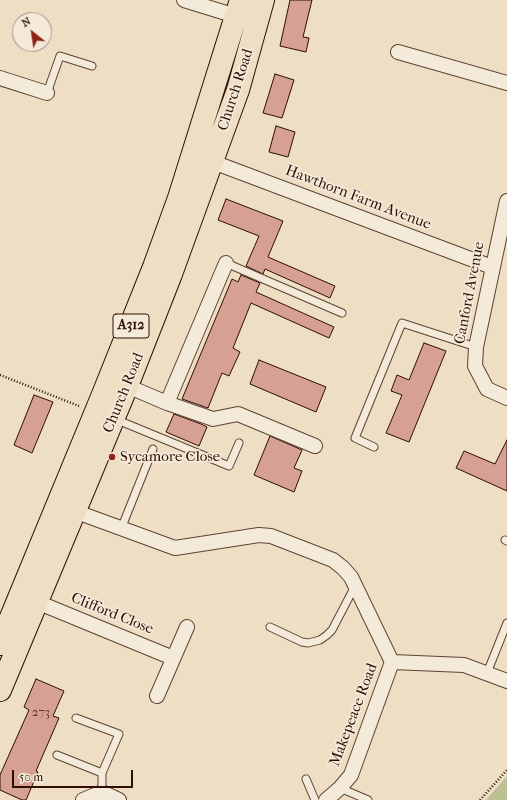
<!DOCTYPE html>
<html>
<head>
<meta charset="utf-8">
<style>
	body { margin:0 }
	#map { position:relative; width:507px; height:800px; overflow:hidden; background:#eedec4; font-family:"IM FELL French Canon",serif }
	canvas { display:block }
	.north { position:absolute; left:12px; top:12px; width:40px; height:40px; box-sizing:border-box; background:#f4ead9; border:1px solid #a59283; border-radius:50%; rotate:330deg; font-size:11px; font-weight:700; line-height:16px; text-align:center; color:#2e0e02 }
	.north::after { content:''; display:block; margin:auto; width:14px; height:18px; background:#8f2418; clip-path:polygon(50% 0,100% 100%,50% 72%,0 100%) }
	.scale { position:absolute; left:12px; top:770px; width:121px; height:18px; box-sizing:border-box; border:2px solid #2e0e02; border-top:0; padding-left:5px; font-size:12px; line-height:14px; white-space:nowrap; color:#2e0e02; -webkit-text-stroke:3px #f4ead9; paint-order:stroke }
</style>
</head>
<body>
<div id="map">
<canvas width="507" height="800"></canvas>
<div class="north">N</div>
<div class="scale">50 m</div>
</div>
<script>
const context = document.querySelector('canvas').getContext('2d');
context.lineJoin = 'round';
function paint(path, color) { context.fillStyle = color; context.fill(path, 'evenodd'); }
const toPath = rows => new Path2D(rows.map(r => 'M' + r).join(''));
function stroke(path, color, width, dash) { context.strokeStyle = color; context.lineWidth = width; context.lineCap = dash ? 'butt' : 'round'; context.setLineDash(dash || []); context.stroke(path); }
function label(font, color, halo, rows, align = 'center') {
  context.font = font + ' "IM FELL French Canon",serif'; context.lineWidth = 3.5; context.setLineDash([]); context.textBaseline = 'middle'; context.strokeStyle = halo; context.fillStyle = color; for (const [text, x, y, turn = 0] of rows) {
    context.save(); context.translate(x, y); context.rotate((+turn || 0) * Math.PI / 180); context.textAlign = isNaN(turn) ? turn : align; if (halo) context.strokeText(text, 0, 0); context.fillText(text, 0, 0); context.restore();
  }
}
paint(toPath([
	[507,776,507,800,486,800]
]), '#bbc192');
const building = toPath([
	[290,0,312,0,303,37,309,38,306,52,280,46,290,0],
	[275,74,294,80,282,118,263,113,275,74],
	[276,126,295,132,288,157,269,152,276,126],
	[226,199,283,221,268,257,335,286,330,298,265,269,263,274,246,266,259,236,218,220,226,199],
	[241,275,260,283,256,292,334,327,329,338,251,303,233,348,240,352,229,376,222,373,208,408,182,399,232,279,238,282,241,275],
	[424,343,446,351,409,442,386,433,402,395,391,391,397,375,409,380,424,343],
	[259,360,326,387,316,412,250,384,259,360],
	[34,395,53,402,32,453,14,445,34,395],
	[174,414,201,424,207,427,199,446,166,432,174,414],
	[270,436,302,450,294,468,302,471,294,492,254,475,270,436],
	[507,440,507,491,456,468,464,451,495,464,507,440],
	[36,679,64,691,53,716,59,718,36,771,38,772,26,800,22,800,0,790,0,775,29,710,24,707,36,679]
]);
paint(building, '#d7a094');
stroke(building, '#2e0e02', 1);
const lane = toPath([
	[47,93,60,56,92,66],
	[226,263,342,313],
	[115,419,229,466,239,443],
	[374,447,355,438,402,323,476,347],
	[121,529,153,449],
	[505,540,507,541],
	[270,627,302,642,308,643,320,640,327,635,332,630,355,586],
	[487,673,507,623],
	[76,718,119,734,102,773,102,792],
	[57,755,102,773],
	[306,779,315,800],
	[340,788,368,800]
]);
const street = toPath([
	[184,0,236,16],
	[398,52,507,83],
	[0,78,47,93],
	[213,162,492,267],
	[507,201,476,347,475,366,487,389,507,398],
	[127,386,167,403,213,419,238,414,315,446],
	[167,403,226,263],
	[74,511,175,548,259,535,271,536,333,560,343,568,351,577,392,662,351,775,340,788,326,800],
	[37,602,173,658],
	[392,662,464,665,507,681],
	[157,696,187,627],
	[83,800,102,792,119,800]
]);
const highway = toPath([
	[0,644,104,392,154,267,179,198,241,0],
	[0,690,127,386,171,274,238,90,263,0]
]);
stroke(lane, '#5e4232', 9);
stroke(street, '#5e4232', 16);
stroke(highway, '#2e0e02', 24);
stroke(toPath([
	[0,375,79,406],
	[480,800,507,770]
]), '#2e0e02', 2.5, [1, 2]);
stroke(lane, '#f4ead9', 7);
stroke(street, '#f4ead9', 14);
stroke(highway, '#eedec4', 22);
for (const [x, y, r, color] of [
	[112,457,4,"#8f2418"]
]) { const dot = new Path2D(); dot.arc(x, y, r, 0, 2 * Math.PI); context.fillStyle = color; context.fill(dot); stroke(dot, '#f4ead9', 1.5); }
label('13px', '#583226', null, [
	["273",41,713]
]);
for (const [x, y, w] of [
	[131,326,36]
]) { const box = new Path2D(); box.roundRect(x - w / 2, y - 12, w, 24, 3); context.fillStyle = '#f4ead9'; context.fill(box); stroke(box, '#2e0e02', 1); }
label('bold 14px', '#2e0e02', null, [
	["A312",131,326]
]);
label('15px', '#2e0e02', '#f4ead9', [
	["Church Road",236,90,-72],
	["Hawthorn Farm Avenue",358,198,21],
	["Canford Avenue",470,293,-79],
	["Church Road",124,393,-68],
	["Clifford Close",112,614,22],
	["Makepeace Road",354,715,-69]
]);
label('15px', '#2e0e02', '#f4ead9', [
	["Sycamore Close",120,457]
], 'left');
</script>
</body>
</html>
